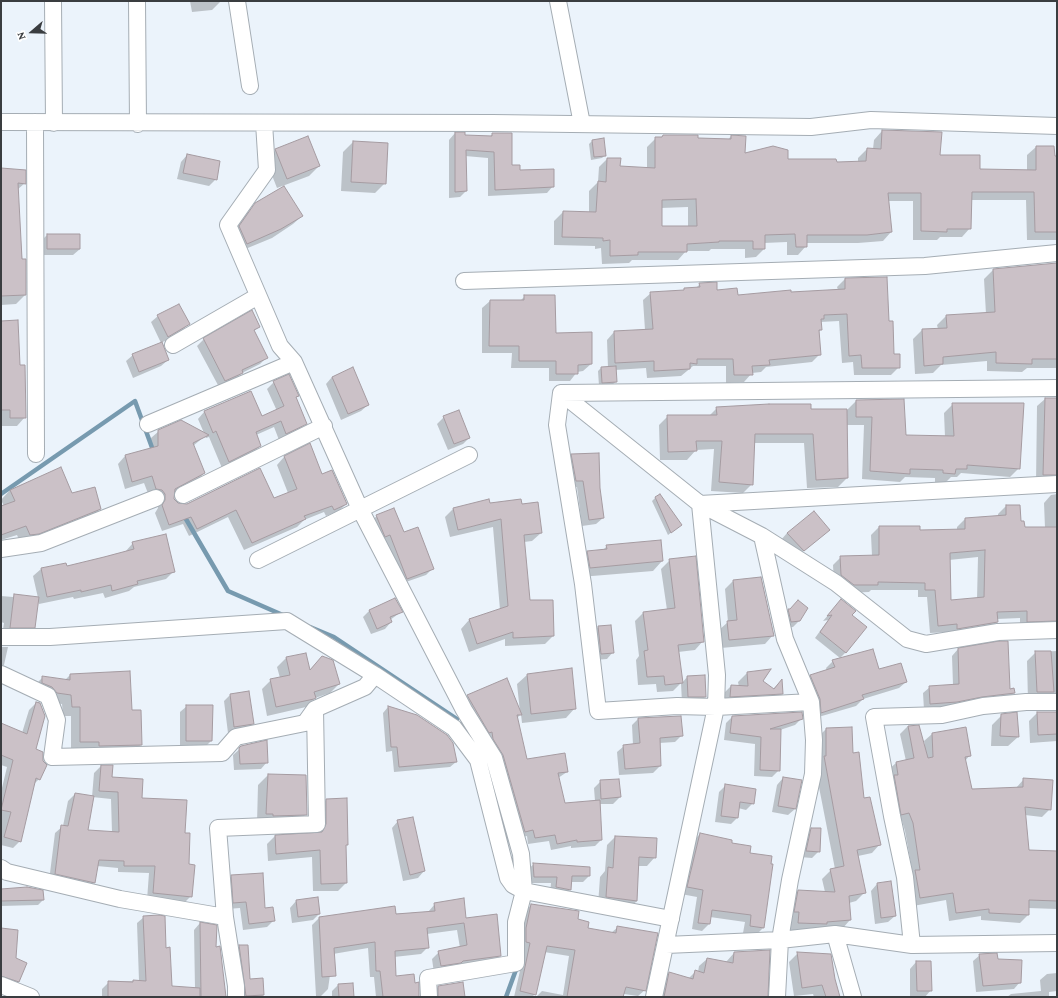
<!DOCTYPE html>
<html>
<head>
<meta charset="utf-8">
<style>
	body { margin:0 }
	#map { position:relative; width:1058px; height:998px; overflow:hidden; background:#ebf3fb; font-family:"Crimson Pro",serif }
	canvas { display:block }
	.frame { position:absolute; inset:0; border:2px solid #3a3d40; pointer-events:none }
	.north { position:absolute; left:12px; top:12px; width:40px; height:40px; -webkit-text-stroke:3px #fff; paint-order:stroke; rotate:250deg; font-size:11px; font-weight:700; line-height:16px; text-align:center; color:#3a3d40 }
	.north::after { content:''; display:block; margin:auto; width:14px; height:18px; background:#3a3d40; clip-path:polygon(50% 0,100% 100%,50% 72%,0 100%) }
</style>
</head>
<body>
<div id="map">
<canvas width="1058" height="998"></canvas>
<div class="frame"></div>
<div class="north">N</div>
</div>
<script>
const context = document.querySelector('canvas').getContext('2d');
context.lineJoin = 'round';
function paint(path, color) { context.fillStyle = color; context.fill(path, 'evenodd'); }
const toPath = rows => new Path2D(rows.map(r => 'M' + r).join(''));
function stroke(path, color, width, dash) { context.strokeStyle = color; context.lineWidth = width; context.lineCap = dash ? 'butt' : 'round'; context.setLineDash(dash || []); context.stroke(path); }
paint(toPath([
	[190,1,221,1,212,10,192,12],
	[882,131,939,156,979,170,1027,170,1027,155,1036,147,1054,157,1057,157,1057,240,1027,240,1026,200,970,200,970,228,962,237,940,237,937,240,913,240,913,201,888,201,891,232,883,241,858,243,806,243,806,246,798,255,787,255,787,242,764,243,764,249,756,257,745,258,745,249,711,249,709,251,686,251,678,260,632,260,629,263,602,264,601,248,595,249,595,246,554,245,554,221,563,212,589,213,589,191,598,182,599,167,607,159,619,167,647,169,647,147,656,138,660,138,663,136,728,140,731,136,744,154,787,160,836,163,858,162,858,158,867,149,873,149,874,140],
	[688,207,688,227,661,227,661,208],
	[455,133,464,136,489,137,493,134,511,166,553,186,547,193,488,196,488,158,465,156,466,191,460,197,449,198,449,140],
	[592,141,605,155,602,158,591,160,589,144],
	[353,142,385,183,375,193,341,191,343,152],
	[276,150,319,166,309,176,277,188,266,160],
	[187,155,216,179,209,186,177,179,181,162],
	[1,169,25,183,17,190,25,295,16,304,1,305],
	[256,204,302,216,293,224,272,238,238,252,231,235,247,213],
	[47,235,80,249,73,255,41,255,41,241],
	[1057,263,1057,368,1027,368,1022,372,987,371,987,361,941,365,933,373,915,374,913,339,922,330,938,329,937,325,946,316,986,314,984,279,993,270,1045,266],
	[886,278,888,322,893,355,899,367,891,375,854,375,853,362,842,363,839,321,820,322,821,330,818,332,820,354,812,362,766,367,761,372,752,373,744,382,726,383,726,366,693,366,681,376,647,378,646,368,615,370,616,382,613,384,599,386,598,371,601,368,608,368,607,340,614,332,645,330,643,300,651,293,682,291,685,289,696,288,700,284,737,296,838,290,837,287,845,279],
	[525,296,555,334,591,364,583,371,577,372,570,381,549,381,549,368,511,368,512,353,482,353,482,308,490,301,520,301],
	[158,316,188,324,182,331,161,343,151,322],
	[1,322,19,366,25,417,17,426,2,426],
	[259,327,254,331,267,357,260,364,242,373,235,380,219,387,197,346,204,339],
	[133,355,168,360,161,366,133,378,126,361],
	[352,369,368,405,361,411,341,420,326,384,332,377],
	[274,382,298,396,296,398,305,424,299,430,279,440,274,427,256,435,260,446,254,452,222,468,209,437,206,438,205,436,193,446,204,473,197,481,174,493,174,500,183,506,260,469,273,499,288,493,277,465,284,457,310,445,322,476,346,504,339,511,326,516,324,512,304,520,297,527,244,550,228,517,189,536,183,524,162,531,155,513,158,508,158,502,149,496,144,483,125,489,118,464,125,456,151,449,151,438,159,431,204,433,198,419,204,412,250,392,261,417,277,411,267,389],
	[1057,398,1057,488,1036,483,1037,406,1045,399],
	[856,401,905,436,945,437,944,413,953,404,1019,468,1010,477,961,473,957,477,951,477,946,482,935,482,935,478,905,477,900,482,862,479,864,425,846,425,847,478,838,487,807,488,804,443,754,443,752,484,743,493,711,491,714,449,696,450,687,460,660,460,659,425,668,416,709,416,717,408,847,410],
	[444,417,469,438,463,444,448,450,437,424],
	[572,455,599,488,603,518,596,524,582,526,577,487,570,487,565,461],
	[10,490,71,494,100,509,91,518,21,544,17,535,1,540,1,507,4,506,1,500],
	[1057,494,1057,622,1020,629,1020,618,997,619,997,622,989,630,950,636,949,632,930,633,927,597,918,597,918,590,871,590,869,592,846,593,834,583,833,565,841,557,872,556,871,535,879,527,918,531,957,530,957,527,965,519,998,517,998,514,1006,506,1024,528,1045,528,1044,503,1051,495],
	[978,557,977,599,950,601,949,560],
	[655,498,681,525,668,535,652,501],
	[488,500,489,504,521,505,541,533,532,541,524,542,529,601,553,636,545,644,505,646,505,639,469,652,461,629,469,620,500,610,493,527,450,537,445,517,453,509],
	[377,516,403,534,433,568,426,575,400,584,370,522],
	[828,530,797,557,781,540,787,533],
	[133,543,174,571,166,579,134,587,129,591,105,598,103,593,74,599,73,597,39,604,38,599,34,627,25,636,2,636,4,623,1,622,1,596,13,597,15,595,38,598,33,576,41,569,65,564,66,567,125,552],
	[607,546,662,561,653,571,580,577,578,562,588,552,602,551],
	[670,560,703,641,695,650,678,652,682,683,687,677,704,676,705,697,699,703,682,703,681,683,673,691,657,692,656,684,638,685,636,660,639,656,635,621,643,613,667,610,661,569],
	[733,581,773,635,765,644,721,648,719,630,728,622,725,589],
	[836,606,851,615,846,652,840,658,815,638,828,620,823,621],
	[370,610,401,612,390,620,391,622,385,629,371,634,363,617],
	[788,610,800,620,793,627,785,628,782,617],
	[610,626,613,652,607,659,595,660,592,633,598,627],
	[1,647,8,647,4,665,1,668],
	[958,649,1009,690,1014,693,1007,700,924,710,923,693,930,687,953,685,952,656],
	[1057,651,1057,709,1028,701,1027,661,1036,652],
	[322,657,339,684,330,693,315,698,306,707,267,716,262,689,271,680,280,678,277,667,286,658,309,671],
	[833,661,879,670,906,682,899,688,863,699,856,706,815,718,804,682,811,676,827,671,826,668],
	[747,673,773,689,781,681,782,694,773,703,721,706,722,695,731,686,739,687,738,682],
	[70,675,131,711,141,745,132,754,71,751,71,716,63,716,62,704,48,702,33,687,43,677,65,680],
	[527,675,575,708,566,718,522,723,521,714,517,718,526,760,567,772,558,778,564,804,595,801,594,788,601,781,620,797,613,804,599,804,601,840,595,846,571,848,571,846,551,850,549,841,528,844,527,836,518,838,497,762,461,702,467,696,520,712,517,684],
	[230,695,253,723,246,730,228,733,224,701],
	[36,703,35,749,39,779,33,785,20,841,13,848,1,845,1,792,7,767,1,765,1,724,22,733,29,710],
	[187,706,211,741,205,747,180,747,180,712],
	[388,707,456,762,450,767,394,772,392,751,386,752,383,713],
	[1038,712,1057,712,1057,741,1030,743,1029,721],
	[1002,715,1018,737,1008,746,991,746,992,725],
	[732,717,802,718,795,725,780,730,779,770,772,777,754,776,755,744,724,740,726,723],
	[638,719,682,735,675,742,659,743,660,766,653,773,619,775,617,752,624,746,633,745,632,725],
	[908,726,925,746,924,741,932,734,970,755,965,761,971,790,1016,788,1024,779,1050,809,1042,817,1025,815,1028,851,1057,852,1057,909,1028,908,1028,915,1020,923,981,920,981,916,949,921,946,900,913,906,913,875,905,831,902,821,894,822,888,770,896,763,906,761,900,734],
	[851,728,852,754,863,800,880,844,872,853,858,856,865,892,856,901,849,903,850,920,842,929,790,931,790,900,798,891,825,892,822,879,831,870,835,869,818,782,817,738,826,729],
	[242,747,267,762,261,769,234,770,233,755],
	[101,766,111,778,141,798,184,834,191,896,184,903,147,900,149,873,118,872,118,868,97,866,94,883,87,890,49,881,55,833,63,826,68,801,75,794,92,797,94,773],
	[92,797,111,799,112,833,87,831],
	[268,775,306,814,296,824,257,823,258,785],
	[783,778,795,809,788,815,772,812,777,785],
	[726,785,753,803,746,810,738,808,737,818,731,824,715,822,719,792],
	[326,800,347,844,345,847,346,883,338,891,313,891,312,857,268,861,267,844,275,836,318,834,318,808],
	[398,821,424,871,418,878,403,881,392,828],
	[811,829,819,851,812,858,800,857,805,835],
	[700,834,730,844,749,854,763,928,756,935,743,933,745,922,710,917,709,924,702,931,692,929,697,897,681,894,693,841],
	[615,837,655,857,647,866,638,866,637,901,628,909,598,905,600,877,605,871,607,845],
	[534,864,589,876,583,882,571,882,570,890,564,896,550,894,551,883,528,883,527,870],
	[232,876,274,920,267,927,243,930,240,908,227,909,225,882],
	[877,884,895,916,888,922,875,924,871,891],
	[1,890,43,900,38,905,1,906],
	[317,898,319,914,313,920,292,923,290,908,296,901],
	[435,904,465,919,500,955,493,962,434,973,432,959,439,952,460,948,457,930,427,934,428,947,421,954,394,957,395,977,414,984,419,997,376,997,374,977,370,977,368,948,333,954,328,989,321,996,316,996,312,925,319,918,428,912],
	[531,905,577,920,587,929,611,933,618,927,645,990,638,996,624,994,624,997,536,997,542,991,563,995,569,956,544,952,535,994,532,997,514,997,525,949,520,948,525,911],
	[144,917,165,949,171,987,195,989,194,930,200,923,216,926,214,948,225,997,102,997,102,989,109,982,139,981,137,923],
	[1,929,15,959,19,982,12,988,1,984],
	[240,946,249,980,262,979,263,997,241,997,232,954],
	[734,953,767,997,658,997,662,981,669,973,688,979,696,971,698,972,699,966,707,959,726,962],
	[798,953,834,979,839,997,814,997,813,994,794,996,789,962],
	[980,955,997,960,1020,982,1014,989,976,992,973,961],
	[916,962,930,962,931,990,925,997,910,997,910,969],
	[1057,973,1057,991,1049,992,1049,997,1007,997,1011,994,1041,991,1040,980,1047,974],
	[338,985,353,997,332,997,332,991],
	[438,987,464,997,432,997,432,993]
]), '#0003');
stroke(toPath([
	[1,494,135,401,154,453],
	[183,514,228,591,285,616],
	[310,627,334,637,457,719],
	[506,997,517,967]
]), '#779aaf', 4.5);
const building = toPath([
	[882,130,942,132,940,155,980,155,980,169,1036,170,1036,146,1054,146,1055,156,1057,156,1057,232,1035,232,1034,192,972,192,971,229,947,229,947,232,921,231,921,193,888,193,892,232,867,235,807,235,807,247,796,247,795,234,765,235,765,249,753,249,753,241,719,241,719,242,687,244,687,252,638,252,638,255,610,256,610,240,603,241,603,238,562,237,563,211,596,212,598,181,606,182,607,158,621,158,620,166,655,168,655,137,662,137,663,135,698,135,698,138,731,139,731,135,746,136,745,153,773,146,788,150,788,159,836,159,837,162,866,161,867,148,881,149,882,130],
	[696,199,697,226,662,226,662,200,696,199],
	[455,132,465,132,465,135,492,136,492,133,512,133,512,165,520,165,520,170,554,169,554,187,495,190,494,152,466,150,467,191,455,192,455,132],
	[308,136,320,166,287,179,275,149,308,136],
	[604,138,606,156,594,157,592,140,604,138],
	[353,141,388,143,386,184,351,182,353,141],
	[187,154,220,161,217,180,183,173,187,154],
	[1,168,26,170,26,184,18,183,22,259,26,259,26,295,1,296,1,168],
	[284,186,303,216,281,229,247,244,239,226,255,203,284,186],
	[47,234,80,234,80,249,47,249,47,234],
	[1057,263,1057,359,1032,359,1032,364,996,363,996,352,943,357,943,364,924,366,922,329,947,328,946,315,995,312,993,269,1057,263],
	[887,277,889,321,893,321,894,354,900,354,900,368,862,368,861,355,849,356,847,314,824,315,824,319,821,319,822,330,819,330,821,355,769,360,770,365,752,366,753,375,734,375,733,359,697,359,697,364,690,363,690,369,654,371,654,361,615,363,614,331,653,329,650,292,684,290,684,288,700,287,699,283,717,282,717,290,737,288,738,295,791,290,791,292,845,289,845,278,887,277],
	[524,295,555,295,556,333,592,332,592,364,578,365,578,374,556,374,556,361,519,361,519,346,489,346,490,300,524,300,524,295],
	[179,304,190,324,168,337,157,315,179,304],
	[252,310,260,327,254,330,268,358,242,370,243,373,225,381,203,338,252,310],
	[18,320,20,365,25,365,26,418,10,418,10,410,1,410,1,321,18,320],
	[162,342,169,360,139,372,132,354,162,342],
	[616,366,617,382,602,383,601,367,616,366],
	[353,367,369,405,348,414,332,377,353,367],
	[289,374,299,396,296,397,307,424,286,434,281,421,256,432,261,446,229,462,216,431,213,433,204,411,251,391,262,416,284,406,273,381,289,374],
	[1045,398,1057,398,1057,475,1043,475,1045,398],
	[904,399,906,435,954,436,952,403,1024,403,1020,469,967,465,967,469,956,469,955,474,943,473,943,470,910,469,910,474,870,471,872,417,856,417,856,400,904,399],
	[769,404,811,404,811,409,847,409,848,478,816,480,813,434,755,434,753,485,719,482,722,441,696,441,697,451,668,452,667,415,717,415,716,407,769,404],
	[459,410,470,438,454,444,443,416,459,410],
	[181,420,209,435,193,443,205,473,175,489,174,499,178,503,187,504,260,468,274,498,297,489,284,456,310,443,322,474,332,470,347,504,334,510,332,506,304,516,306,519,252,543,236,510,197,529,191,517,169,525,162,505,165,500,165,494,162,490,156,489,152,476,132,482,125,455,158,446,158,430,181,420],
	[599,453,600,488,604,518,589,520,583,481,576,481,571,454,599,453],
	[61,467,72,493,95,487,101,509,39,534,30,535,26,526,1,535,1,506,15,501,10,490,61,467],
	[660,494,682,525,671,533,655,497,660,494],
	[489,499,490,503,521,499,522,504,538,502,542,533,524,535,530,600,553,600,554,636,513,638,513,632,477,644,469,619,508,606,501,519,458,530,453,508,489,499],
	[1006,505,1020,505,1021,521,1024,521,1025,527,1057,527,1057,621,1027,622,1027,611,997,612,998,622,957,629,957,624,938,626,935,590,925,590,925,583,878,582,878,585,854,585,841,575,840,556,879,555,879,526,920,526,920,530,965,529,965,518,1006,515,1006,505],
	[985,550,984,597,951,600,950,553,985,550],
	[394,508,404,532,418,527,434,569,407,579,390,535,385,537,376,515,394,508],
	[814,511,830,530,804,551,787,533,814,511],
	[166,534,175,572,137,581,138,584,112,591,111,585,81,592,81,590,47,597,41,568,66,563,67,566,104,557,134,549,132,542,166,534],
	[661,540,663,561,590,568,587,551,607,549,606,545,661,540],
	[696,556,704,642,678,645,683,683,665,685,664,676,647,677,644,651,648,650,643,612,675,608,669,559,696,556],
	[761,577,774,636,729,640,727,621,737,620,733,580,761,577],
	[14,594,39,597,35,628,10,628,14,594],
	[395,598,403,612,390,617,392,622,377,629,369,610,395,598],
	[841,599,856,611,852,615,867,627,846,653,820,632,832,615,827,616,841,599],
	[798,600,808,608,800,621,791,622,788,609,790,609,798,600],
	[611,625,614,653,601,654,598,626,611,625],
	[999,641,1008,641,1010,689,1014,688,1015,693,982,697,957,702,930,704,929,686,959,684,958,648,999,641],
	[873,649,879,669,901,663,907,682,862,695,864,699,821,713,820,699,810,675,835,667,832,660,873,649],
	[1035,651,1051,651,1054,692,1037,692,1035,651],
	[306,653,310,670,322,656,333,660,340,684,314,692,316,698,314,699,276,707,270,679,290,675,286,657,306,653],
	[572,668,576,709,531,714,527,674,572,668],
	[771,669,763,681,774,689,782,679,783,694,730,697,731,685,748,686,747,672,771,669],
	[130,671,132,710,141,710,142,745,99,746,99,742,80,742,80,707,72,707,71,695,57,693,52,687,42,683,42,676,70,680,70,674,130,671],
	[705,675,706,697,688,697,687,676,705,675],
	[507,678,522,715,517,715,527,759,565,753,568,772,558,773,565,803,600,800,602,840,577,842,577,840,557,844,555,835,535,838,533,830,525,832,503,755,493,739,492,732,489,733,467,695,507,678],
	[249,691,254,724,234,727,230,694,249,691],
	[36,702,40,703,45,716,36,749,43,752,43,761,47,765,40,780,36,778,21,842,4,837,11,812,1,810,13,760,1,755,1,723,27,734,36,702],
	[186,705,213,705,212,741,186,741,186,705],
	[388,706,417,715,447,735,453,743,457,762,399,767,397,747,391,747,388,706],
	[802,712,803,719,770,729,781,729,780,771,760,770,761,737,730,733,732,716,802,712],
	[1017,712,1019,737,1000,736,1001,714,1017,712],
	[1037,712,1057,712,1057,734,1038,735,1037,712],
	[681,716,683,736,660,738,661,766,625,769,623,745,640,743,638,718,681,716],
	[919,725,928,758,933,757,932,733,966,727,971,756,965,757,972,789,1023,787,1023,778,1053,780,1051,810,1025,807,1029,850,1057,851,1057,901,1029,900,1029,915,989,913,989,909,956,913,953,893,920,898,915,870,920,870,913,823,909,813,901,815,894,775,898,775,896,762,914,758,908,726,919,725],
	[852,727,853,753,859,752,864,798,870,797,881,845,857,850,866,893,849,896,851,920,827,922,827,924,798,923,799,912,794,912,798,890,835,892,830,869,844,866,824,756,826,756,826,728,852,727],
	[267,740,268,763,240,764,239,748,241,746,267,740],
	[101,765,113,765,112,777,143,779,142,798,187,800,185,833,190,833,189,864,195,865,192,897,153,893,155,866,124,866,124,861,99,860,95,883,55,874,61,825,68,826,75,793,94,796,88,830,119,832,118,792,99,791,101,765],
	[268,774,306,775,307,815,273,816,273,814,266,814,268,774],
	[783,777,802,780,796,809,778,806,783,777],
	[619,779,621,797,601,799,600,780,619,779],
	[725,784,756,789,754,804,740,802,738,818,721,816,725,784],
	[347,798,348,845,346,845,347,883,321,884,320,850,276,854,275,835,322,832,326,824,326,799,347,798],
	[413,817,425,871,410,875,397,820,413,817],
	[811,828,821,828,820,852,806,851,811,828],
	[700,833,732,840,732,843,751,846,750,853,772,856,771,864,773,864,764,928,750,926,751,915,712,910,710,924,698,923,703,890,687,887,700,833],
	[615,836,657,838,656,858,639,857,637,901,606,897,608,867,613,868,615,836],
	[533,863,590,867,590,876,572,876,571,890,556,887,557,877,534,877,533,863],
	[263,873,265,908,273,907,275,921,249,924,246,902,233,903,231,875,263,873],
	[891,881,896,916,881,918,877,883,891,881],
	[27,887,43,890,44,900,1,901,1,889,27,887],
	[318,897,320,914,298,917,296,900,318,897],
	[464,898,466,918,497,914,501,956,463,961,461,963,441,966,438,951,467,945,464,923,427,928,429,948,395,951,396,976,414,974,415,983,419,982,419,997,383,997,380,971,376,971,375,942,334,948,336,976,322,977,319,917,395,906,396,914,435,911,434,903,464,898],
	[531,904,579,911,578,919,589,922,588,928,616,933,617,926,658,933,646,991,626,987,623,997,567,997,575,950,547,946,536,995,520,991,530,943,526,942,526,928,531,904],
	[159,915,165,916,166,948,170,947,172,986,200,988,200,997,108,997,108,981,133,982,133,980,146,981,143,916,159,915],
	[200,922,217,925,216,947,220,946,226,997,201,997,200,922],
	[1,928,18,930,16,958,27,963,19,982,1,976,1,928],
	[239,945,248,945,250,979,263,978,264,995,246,996,239,945],
	[770,950,768,997,664,997,669,972,693,979,695,970,704,973,707,958,733,963,734,952,770,950],
	[797,952,831,954,835,979,840,997,826,997,822,985,802,988,797,952],
	[997,953,998,959,1022,960,1021,983,983,986,979,954,997,953],
	[916,961,931,961,932,991,917,991,916,961],
	[463,982,465,997,438,997,438,986,463,982],
	[353,983,354,997,339,997,338,984,353,983]
]);
paint(building, '#cbc1c7');
stroke(building, '#a59ba1', 1);
const minor = toPath([
	[53,1,54,123],
	[137,1,138,124],
	[237,1,250,86],
	[558,1,582,124],
	[1,122,492,123,811,127,871,120,1057,126],
	[35,122,36,454],
	[264,123,267,170,228,225,280,346,294,362,360,509,464,710,494,758,521,854,524,891,516,922,516,963,428,978,429,997],
	[464,281,925,266,1057,253],
	[173,345,258,296],
	[561,393,700,504,762,536,836,583,907,639,926,644,998,632,1057,630],
	[561,393,557,425,583,584,598,711,677,706,716,707,811,702],
	[561,393,1057,388],
	[148,424,294,362],
	[183,495,324,426],
	[762,536,785,639,811,702,814,740,813,774,790,880,780,940,777,997],
	[1,549,41,543,156,498],
	[258,560,469,455],
	[1,637,50,637,287,621,375,675,454,728,478,760,508,878,513,885,524,891,671,919],
	[1,674,48,696,57,720,52,757,222,753,236,737,305,723,315,709,365,687,375,675],
	[1,868,7,872,120,899,225,917,218,828,317,824,315,709],
	[225,917,236,986,236,997],
	[835,934,853,997],
	[666,945,780,940,835,934,912,945,1057,943],
	[912,945,905,877,892,816,874,717,942,715,983,706,1026,702,1057,702],
	[1,985,31,997],
	[654,997,716,707,717,675,700,504,1057,484]
]);
stroke(minor, '#a5adb4', 18);
stroke(minor, '#fff', 16);
</script>
</body>
</html>
